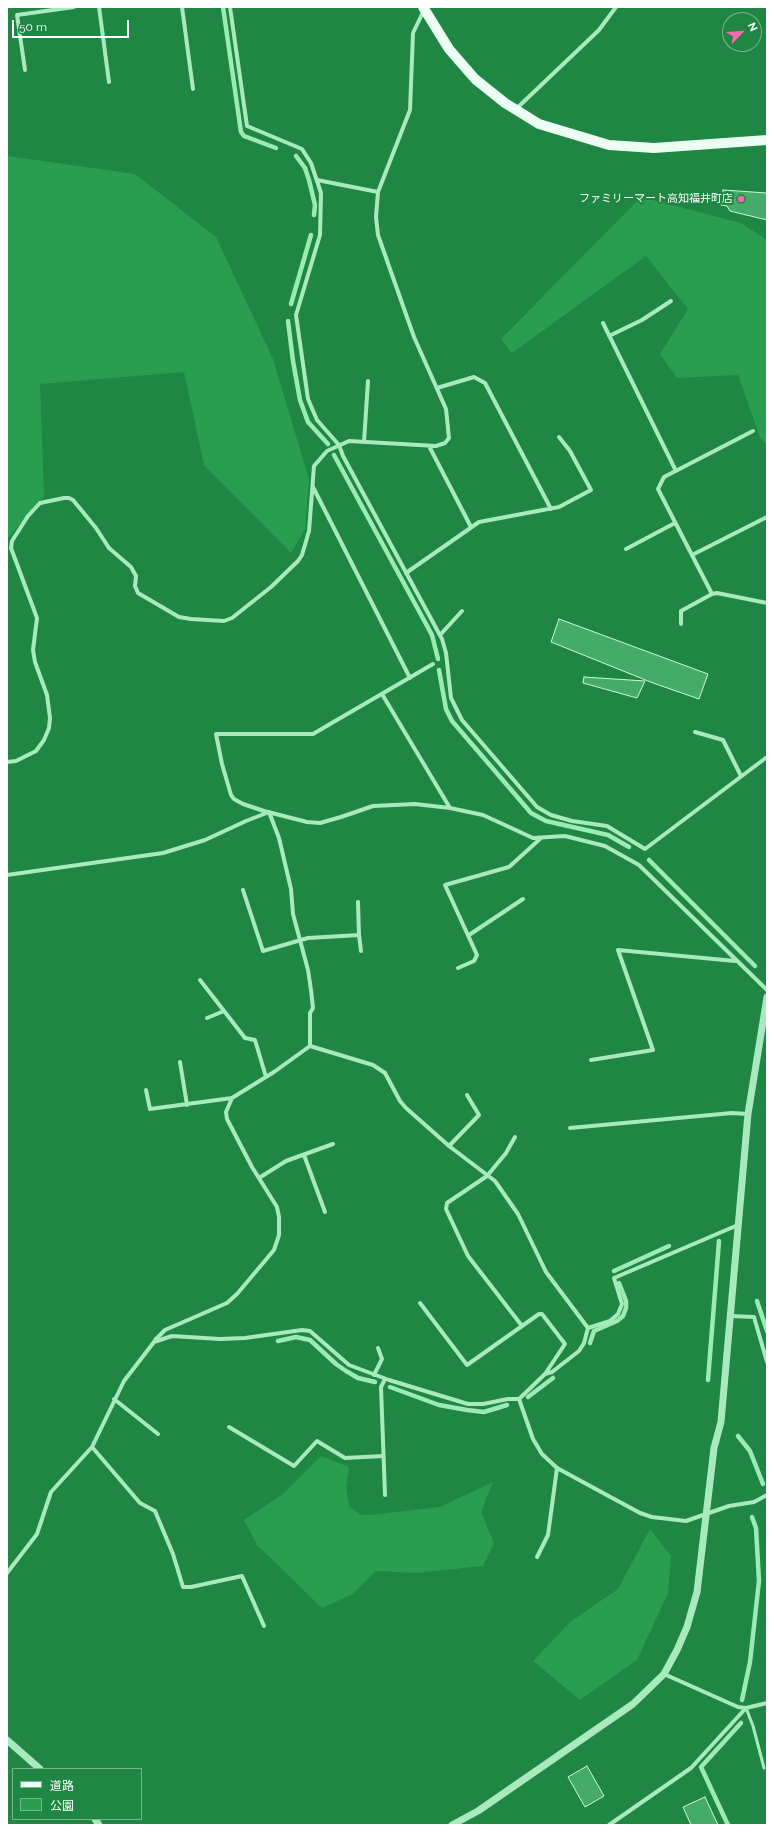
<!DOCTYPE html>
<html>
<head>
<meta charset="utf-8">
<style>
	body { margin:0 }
	#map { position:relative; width:774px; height:1832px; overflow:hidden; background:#1f8643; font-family:Raleway,"Noto Sans JP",sans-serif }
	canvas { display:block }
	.frame { position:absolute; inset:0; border:8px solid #fff; pointer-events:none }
	.legend { position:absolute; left:12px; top:1768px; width:130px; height:52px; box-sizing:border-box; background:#1f8643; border:1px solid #79b68e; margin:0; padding:5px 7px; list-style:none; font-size:12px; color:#fff }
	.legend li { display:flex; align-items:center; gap:8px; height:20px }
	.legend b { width:20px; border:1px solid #79b68e }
	.north { position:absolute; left:722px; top:12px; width:40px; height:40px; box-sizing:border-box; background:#1f8643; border:1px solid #79b68e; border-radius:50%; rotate:65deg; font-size:11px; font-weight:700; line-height:16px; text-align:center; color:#fff }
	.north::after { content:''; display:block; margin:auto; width:14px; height:18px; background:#f868b0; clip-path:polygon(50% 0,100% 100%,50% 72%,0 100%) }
	.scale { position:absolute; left:12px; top:20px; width:117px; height:18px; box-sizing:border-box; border:2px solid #fff; border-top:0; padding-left:5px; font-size:12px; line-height:14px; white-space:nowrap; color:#fff; -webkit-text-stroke:3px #1f8643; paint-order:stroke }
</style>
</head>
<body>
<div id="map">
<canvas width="774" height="1832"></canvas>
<div class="frame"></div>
<ul class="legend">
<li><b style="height:5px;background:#ecfef3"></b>道路</li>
<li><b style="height:11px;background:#299e51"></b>公園</li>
</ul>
<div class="north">N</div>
<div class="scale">50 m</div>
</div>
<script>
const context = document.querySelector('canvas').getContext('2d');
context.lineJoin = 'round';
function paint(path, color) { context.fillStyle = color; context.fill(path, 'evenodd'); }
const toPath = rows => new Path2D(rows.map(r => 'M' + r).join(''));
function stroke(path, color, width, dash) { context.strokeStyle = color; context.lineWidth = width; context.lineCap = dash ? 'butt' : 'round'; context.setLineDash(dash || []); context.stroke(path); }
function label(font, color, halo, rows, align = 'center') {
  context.font = font + ' Raleway,"Noto Sans JP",sans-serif'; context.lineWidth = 4; context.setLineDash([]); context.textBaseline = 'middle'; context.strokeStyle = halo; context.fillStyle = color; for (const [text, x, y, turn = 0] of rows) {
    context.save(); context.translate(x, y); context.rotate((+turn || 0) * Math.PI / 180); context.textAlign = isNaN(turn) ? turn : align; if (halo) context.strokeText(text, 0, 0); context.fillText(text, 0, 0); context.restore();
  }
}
paint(toPath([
	[7,156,135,174,216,237,273,359,309,479,305,529,291,553,204,465,184,372,40,384,44,496,7,539],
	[641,197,741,223,767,240,767,446,760,437,738,375,677,378,660,354,688,309,646,256,512,353,501,339],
	[321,1456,349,1467,346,1487,349,1507,362,1515,380,1514,440,1507,493,1482,481,1512,494,1543,483,1566,416,1573,376,1571,353,1594,322,1608,257,1545,244,1520,283,1494],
	[650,1529,671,1556,668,1593,637,1660,580,1700,533,1661,570,1622,618,1589]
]), '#299e51');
stroke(toPath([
	[223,7,241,132,244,136,276,148],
	[296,156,305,168,309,180,315,205,314,215],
	[291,304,311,235],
	[288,321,293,361,300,400,308,422,328,444],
	[334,455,432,635,438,659],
	[439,670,446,709,452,721,531,813,546,821,608,835,629,847],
	[649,860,755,966],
	[614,1271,669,1246],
	[757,1301,767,1331],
	[278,1341,296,1337,310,1340,336,1364,346,1371,358,1378,375,1382],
	[590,1343,594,1331,617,1321,623,1316,626,1308,626,1301,619,1283],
	[708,1380,719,1241],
	[390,1387,439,1405,467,1410,484,1412,507,1405],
	[528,1397,553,1378],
	[738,1436,750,1451,763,1484],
	[742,1700,750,1662,759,1581,756,1528,752,1517],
	[728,1825,701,1767,741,1723]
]), '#9cebb5', 4.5);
const building = toPath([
	[723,190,767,193,767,220,730,211,727,206,721,205,723,190],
	[559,619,708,674,699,699,653,683,551,642,559,619],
	[584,677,645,681,637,698,583,683,584,677],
	[587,1766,604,1796,585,1807,568,1777,587,1766],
	[705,1797,718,1825,691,1825,683,1807,705,1797]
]);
paint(building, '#44ac68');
stroke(building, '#cdf7db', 1);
stroke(toPath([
	[746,1708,753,1726,764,1768]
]), '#a8eabe', 3);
stroke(toPath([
	[99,7,109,82],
	[182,7,193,89],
	[230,7,247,126,302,149,311,163,321,193,320,235,296,315,308,399,317,420,339,445,343,456,442,639,446,653,451,698,462,720,537,807,551,815,572,821,607,826,645,849,767,757],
	[25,70,17,15,74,7],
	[516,109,599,30,616,7],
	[317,180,378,192],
	[603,323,676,471],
	[609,336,642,320,671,301],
	[437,388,474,377,485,383,551,509],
	[753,431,664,477,658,489,712,594,717,593,767,603],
	[364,442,368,381],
	[429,446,471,527],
	[313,487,410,678],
	[626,549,675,523],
	[692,555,767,517],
	[406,573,479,522,559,507,591,490,570,451,559,437],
	[681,624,681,611,712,594],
	[440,635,462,611],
	[433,664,313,734,216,734,222,764,231,795,234,799,243,804,264,811,307,822,320,823,341,817,373,806,415,804,450,808,483,815,533,838,565,836,605,846,639,865,767,990],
	[382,694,450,808],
	[695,732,723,740,741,776],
	[7,762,16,761,36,751,44,740,49,728,50,718,47,695,35,662,33,650,37,618,11,548,12,541,28,516,40,503,64,498,69,498,73,500,96,528,109,548,131,567,136,576,135,586,138,593,179,617,191,619,224,621,232,618,271,587,298,561,302,555,309,531,314,466,327,451,349,441,436,446,445,443,449,438,446,409,414,337,378,235,376,217,378,192,410,110,413,33,424,10],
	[7,875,163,853,205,840,246,821,269,812,279,838,291,889,293,914,308,970,311,990,313,1008,310,1013,310,1046,274,1072,232,1098,226,1112,227,1119,252,1167,277,1207,279,1217,279,1235,274,1250,237,1294,227,1303,165,1330,155,1340],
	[243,890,263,951,308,938,359,935,358,902],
	[359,935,361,951],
	[469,935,523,899],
	[458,968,474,961,477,955,445,885,509,867,541,838],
	[200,980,245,1038,255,1040,266,1077],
	[207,1018,224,1011],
	[310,1046,373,1065,385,1073,400,1101,406,1108,449,1146,495,1181,518,1214,546,1272,588,1328,584,1343,579,1351,552,1372,545,1374],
	[591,1060,653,1050,618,950,735,961],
	[180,1062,187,1105],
	[146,1090,150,1109,232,1098],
	[570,1128,732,1113,748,1114],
	[515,1137,506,1153,487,1176,447,1203,446,1209,468,1256,522,1326],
	[449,1146,479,1115,467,1095],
	[304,1155,325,1212],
	[259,1178,286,1161,333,1144],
	[420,1303,467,1365,539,1314,542,1314,565,1344,545,1374,519,1399],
	[730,1316,754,1317,767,1362],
	[588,1328,610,1321,618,1314,622,1304,614,1278,738,1225],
	[374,1375,382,1359,378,1348],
	[385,1379,381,1387,385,1495],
	[114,1399,158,1434],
	[229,1427,294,1466,317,1441,345,1458,383,1456],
	[92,1447,140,1503,155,1511,173,1554,183,1587,191,1587,242,1576,264,1626],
	[537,1557,548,1535,557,1468],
	[7,1573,37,1534,51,1492,92,1447,124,1381,154,1342,172,1336,220,1339,245,1338,302,1330,310,1331,349,1365,389,1380,468,1404,483,1404,508,1399,519,1399,533,1439,542,1454,557,1468,640,1513,652,1517,686,1521,729,1506,754,1502,767,1495],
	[664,1674,738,1707,746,1708,767,1703],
	[609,1825,691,1768,746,1708]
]), '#a8eabe', 4);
stroke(toPath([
	[7,1740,40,1769],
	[95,1819,99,1825],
	[452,1825,478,1811,633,1704,664,1674,677,1650,687,1627,697,1592,714,1448,721,1422,748,1114,767,997]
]), '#a8eabe', 7);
stroke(toPath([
	[423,7,449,49,475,79,505,103,539,124,609,145,654,148,767,140]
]), '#ecfef3', 10);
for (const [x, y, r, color] of [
	[741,199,4,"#f868b0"]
]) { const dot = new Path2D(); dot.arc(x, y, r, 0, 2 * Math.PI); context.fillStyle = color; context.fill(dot); stroke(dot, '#1f8643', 1.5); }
label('11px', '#fff', '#1f8643', [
	["ファミリーマート高知福井町店",733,199]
], 'right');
</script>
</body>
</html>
